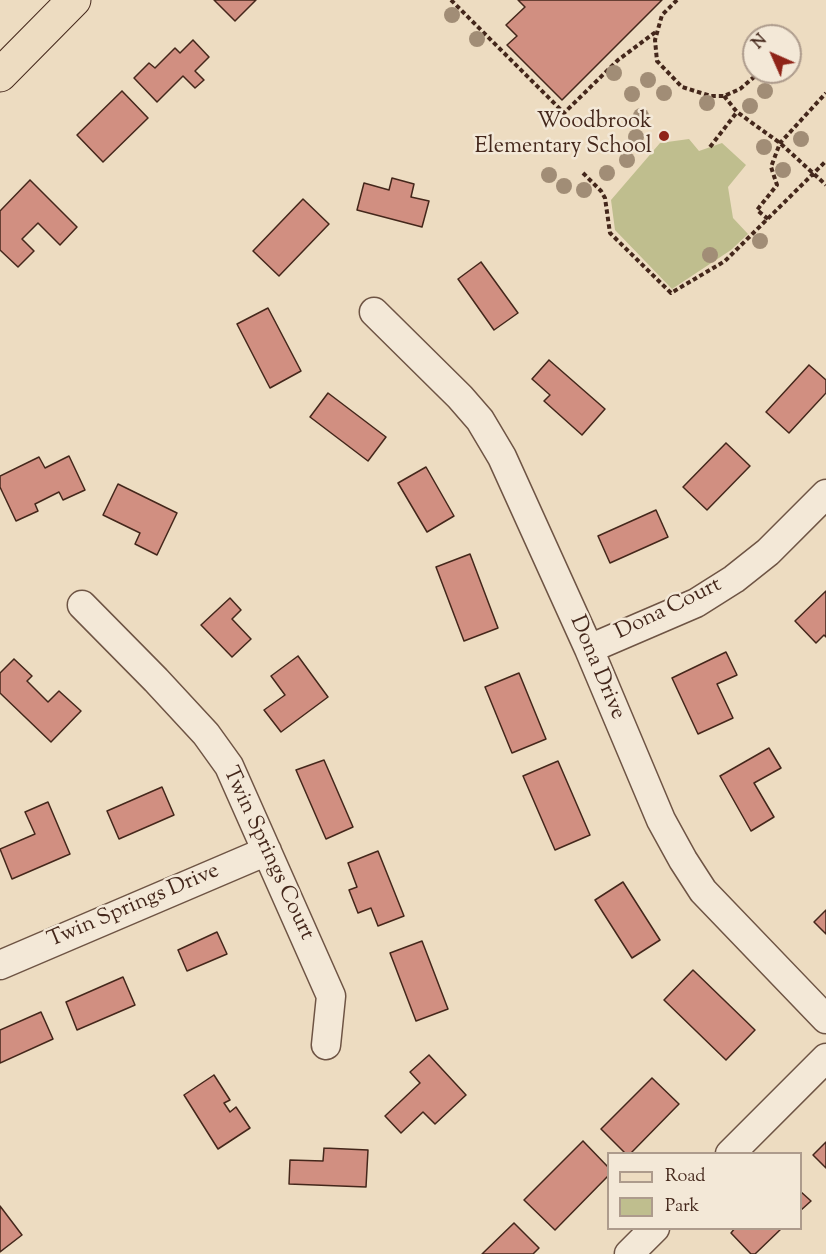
<!DOCTYPE html>
<html>
<head>
<meta charset="utf-8">
<style>
	body { margin:0 }
	#map { position:relative; width:826px; height:1254px; overflow:hidden; background:#eddcc1; font-family:"Sorts Mill Goudy",serif }
	canvas { display:block }
	.legend { position:absolute; left:607px; top:1152px; width:195px; height:78px; box-sizing:border-box; background:#f3e8d7; border:2px solid #ad9b8c; margin:0; padding:8px 10px; list-style:none; font-size:18px; color:#44271b }
	.legend li { display:flex; align-items:center; gap:12px; height:30px }
	.legend b { width:30px; border:2px solid #ad9b8c }
	.north { position:absolute; left:742px; top:24px; width:60px; height:60px; box-sizing:border-box; background:#f3e8d7; border:2px solid #ad9b8c; border-radius:50%; rotate:315deg; font-size:16px; font-weight:700; line-height:24px; text-align:center; color:#44271b }
	.north::after { content:''; display:block; margin:auto; width:21px; height:27px; background:#8f2418; clip-path:polygon(50% 0,100% 100%,50% 72%,0 100%) }
</style>
</head>
<body>
<div id="map">
<canvas width="826" height="1254"></canvas>
<ul class="legend">
<li><b style="height:8px;background:#eddcc1"></b>Road</li>
<li><b style="height:16px;background:#bfbe8e"></b>Park</li>
</ul>
<div class="north">N</div>
</div>
<script>
const context = document.querySelector('canvas').getContext('2d');
context.lineJoin = 'round';
function paint(path, color) { context.fillStyle = color; context.fill(path, 'evenodd'); }
const toPath = rows => new Path2D(rows.map(r => 'M' + r).join(''));
function stroke(path, color, width, dash) { context.strokeStyle = color; context.lineWidth = width; context.lineCap = dash ? 'butt' : 'round'; context.setLineDash(dash || []); context.stroke(path); }
function label(font, color, halo, rows, align = 'center') {
  context.font = font + ' "Sorts Mill Goudy",serif'; context.lineWidth = 5; context.setLineDash([]); context.textBaseline = 'middle'; context.strokeStyle = halo; context.fillStyle = color; for (const [text, x, y, turn = 0] of rows) {
    context.save(); context.translate(x, y); context.rotate((+turn || 0) * Math.PI / 180); context.textAlign = isNaN(turn) ? turn : align; if (halo) context.strokeText(text, 0, 0); context.fillText(text, 0, 0); context.restore();
  }
}
paint(toPath([
	[689,139,699,151,722,143,746,165,728,187,733,218,748,234,731,250,672,289,615,230,611,200,660,143]
]), '#bfbe8e');
const building = toPath([
	[214,0,256,0,235,21,214,0],
	[518,0,662,0,562,100,507,45,517,36,506,25,525,7,518,0],
	[193,40,209,57,195,71,204,80,195,88,183,76,157,102,134,78,149,63,155,68,175,48,180,53,193,40],
	[122,91,148,118,103,162,77,135,122,91],
	[392,178,414,184,411,197,429,201,422,227,357,210,364,183,389,190,392,178],
	[30,180,77,227,60,245,38,223,22,239,34,251,18,267,0,250,0,211,30,180],
	[303,199,329,224,279,276,253,251,303,199],
	[481,262,518,313,494,330,458,279,481,262],
	[268,308,301,371,270,388,237,324,268,308],
	[549,360,605,409,582,435,544,401,550,395,532,379,549,360],
	[809,365,826,380,826,393,789,433,766,412,809,365],
	[328,393,386,437,368,461,310,417,328,393],
	[726,443,750,466,707,510,683,487,726,443],
	[69,456,85,490,63,500,59,492,35,504,38,511,16,521,0,487,0,476,39,457,45,468,69,456],
	[426,467,454,516,427,532,398,483,426,467],
	[118,484,177,513,157,555,135,544,140,533,103,515,118,484],
	[656,510,668,537,610,563,598,536,656,510],
	[470,554,498,628,464,641,436,567,470,554],
	[826,591,826,637,824,635,816,643,795,621,826,591],
	[230,598,241,610,232,619,251,639,232,657,201,625,230,598],
	[726,652,737,675,717,684,733,718,698,734,672,678,726,652],
	[298,656,328,697,281,732,264,710,285,695,271,676,298,656],
	[14,659,32,676,27,681,48,702,59,691,81,711,51,742,0,693,0,673,14,659],
	[519,673,546,739,512,753,485,687,519,673],
	[769,748,781,768,754,783,774,817,751,831,720,776,769,748],
	[324,760,353,827,326,839,296,770,324,760],
	[558,761,590,835,555,850,523,776,558,761],
	[162,787,174,815,119,839,107,811,162,787],
	[48,802,70,854,12,879,0,849,35,834,25,812,48,802],
	[378,851,404,916,378,926,371,908,358,913,349,890,357,887,348,863,378,851],
	[623,882,660,940,632,958,595,900,623,882],
	[826,910,826,934,814,922,826,910],
	[217,932,227,954,187,971,178,950,217,932],
	[422,941,448,1009,416,1021,390,953,422,941],
	[693,970,755,1030,726,1060,664,1000,693,970],
	[123,977,135,1005,77,1030,66,1002,123,977],
	[41,1012,53,1039,0,1063,0,1030,41,1012],
	[429,1055,466,1095,435,1124,423,1112,401,1133,385,1116,420,1083,410,1072,429,1055],
	[214,1075,230,1100,224,1103,230,1112,236,1107,250,1128,218,1149,184,1095,214,1075],
	[652,1078,679,1104,630,1154,626,1154,601,1129,652,1078],
	[583,1141,608,1167,608,1176,555,1230,524,1200,583,1141],
	[826,1142,826,1168,813,1155,826,1142],
	[324,1148,368,1150,366,1187,289,1184,290,1160,323,1161,324,1148],
	[800,1191,811,1201,800,1211,800,1191],
	[0,1206,22,1235,0,1252,0,1206],
	[514,1223,539,1248,533,1254,482,1254,514,1223],
	[735,1228,782,1228,755,1254,751,1254,731,1233,735,1228]
]);
paint(building, '#d18f81');
stroke(building, '#44271b', 1.5);
const minor = toPath([
	[374,312,460,397,480,420,502,457,589,649,661,820,683,860,703,891,826,1019],
	[82,605,156,680,206,734,229,766,331,996,326,1045],
	[589,649,696,603,734,579,768,552,826,494],
	[0,965,267,851],
	[730,1154,826,1058],
	[629,1254,655,1228]
]);
const major = toPath([
	[0,75,74,0]
]);
stroke(minor, '#6e5444', 31);
stroke(major, '#44271b', 35);
stroke(toPath([
	[451,0,564,113,618,60,657,31],
	[677,0,662,15,655,40,657,61,682,87,711,96,724,96,740,89,760,72],
	[724,96,737,112,780,143,826,185],
	[710,147,737,112],
	[583,173,601,191,605,198,610,233,671,293,725,261,826,161],
	[768,219,757,210,777,185,771,167,780,143,826,93]
]), '#44271b', 4, [4.5, 3]);
stroke(minor, '#f3e8d7', 28);
stroke(major, '#eddcc1', 33);
context.fillStyle = '#a18d76';
for (const [x, y] of [
	[452,15],
	[477,39],
	[614,73],
	[648,80],
	[765,91],
	[664,93],
	[632,94],
	[707,103],
	[750,106],
	[641,116],
	[636,137],
	[801,139],
	[764,147],
	[627,160],
	[783,170],
	[607,173],
	[549,175],
	[564,186],
	[584,190],
	[760,241],
	[710,255]
]) { context.beginPath(); context.arc(x, y, 8, 0, 2 * Math.PI); context.fill(); }
for (const [x, y, r, color] of [
	[664,136,6,"#8f2418"]
]) { const dot = new Path2D(); dot.arc(x, y, r, 0, 2 * Math.PI); context.fillStyle = color; context.fill(dot); stroke(dot, '#f3e8d7', 2); }
label('22px', '#44271b', '#f3e8d7', [
	["Woodbrook",652,123],
	["Elementary School",652,148]
], 'right');
label('22px', '#44271b', '#f3e8d7', [
	["Dona Court",669,610,-26],
	["Dona Drive",596,668,67],
	["Twin Springs Court",267,854,65],
	["Twin Springs Drive",134,907,-23]
]);
</script>
</body>
</html>
